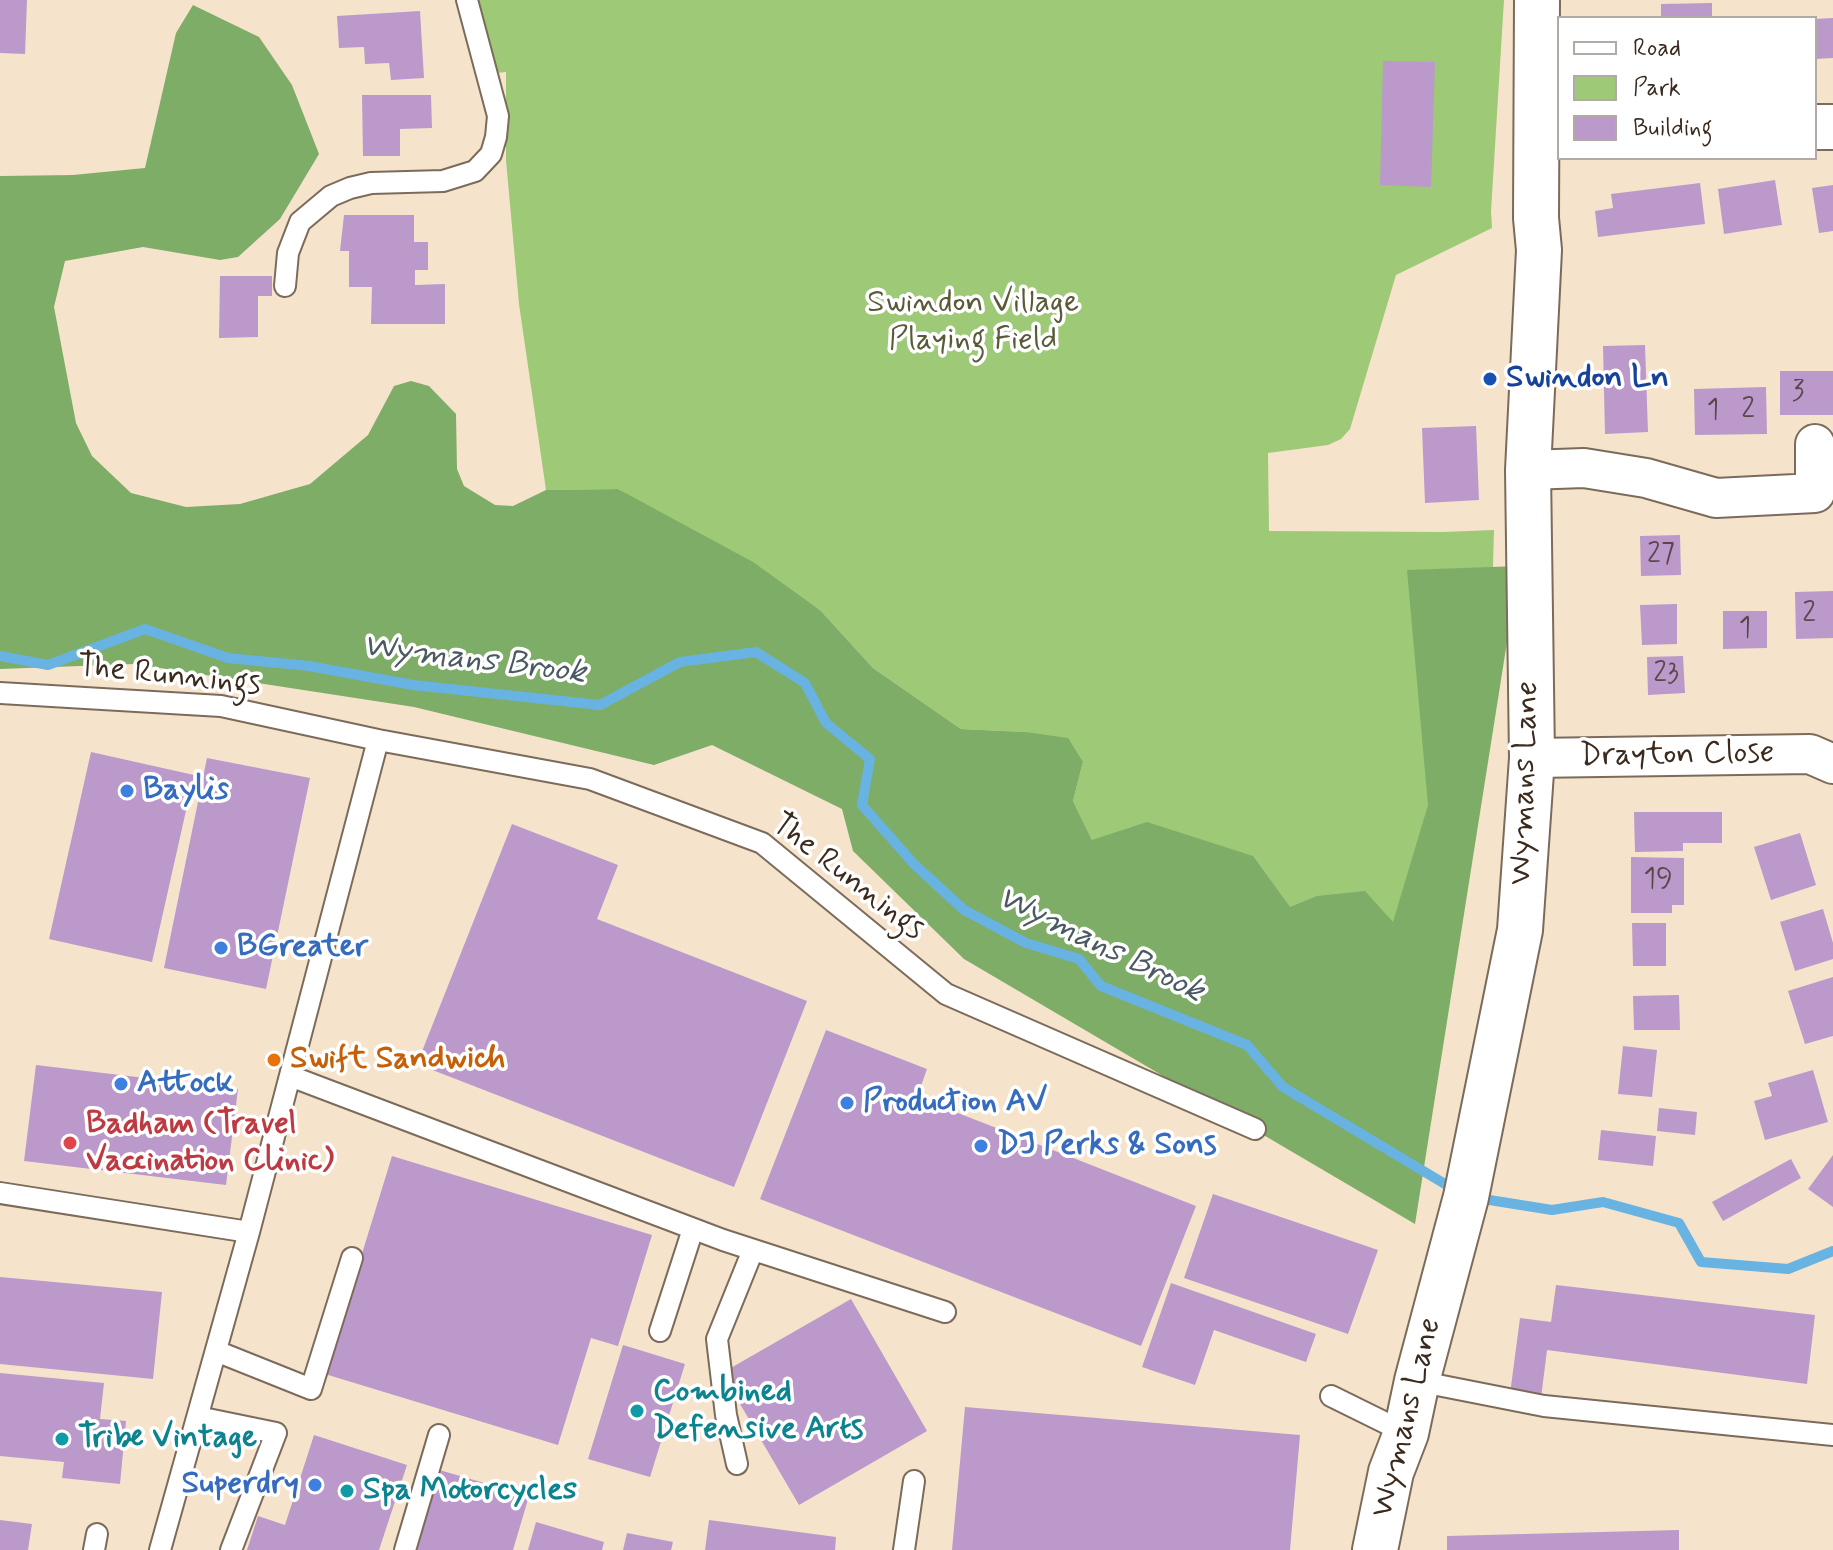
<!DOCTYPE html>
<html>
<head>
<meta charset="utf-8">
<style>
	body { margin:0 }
	#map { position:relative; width:1833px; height:1550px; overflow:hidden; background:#f6e3cc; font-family:Mynerve,sans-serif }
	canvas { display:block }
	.legend { position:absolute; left:1557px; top:16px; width:260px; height:144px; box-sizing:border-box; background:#fff; border:2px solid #b1aaa5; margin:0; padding:10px 14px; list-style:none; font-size:24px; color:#3b2a1e }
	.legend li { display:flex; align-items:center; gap:16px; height:40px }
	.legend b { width:40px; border:2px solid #b1aaa5 }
</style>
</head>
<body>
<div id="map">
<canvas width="1833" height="1550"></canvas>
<ul class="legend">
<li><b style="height:10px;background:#fff"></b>Road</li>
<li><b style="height:22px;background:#9ec976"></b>Park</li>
<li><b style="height:22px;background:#bb99ca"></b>Building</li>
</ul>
</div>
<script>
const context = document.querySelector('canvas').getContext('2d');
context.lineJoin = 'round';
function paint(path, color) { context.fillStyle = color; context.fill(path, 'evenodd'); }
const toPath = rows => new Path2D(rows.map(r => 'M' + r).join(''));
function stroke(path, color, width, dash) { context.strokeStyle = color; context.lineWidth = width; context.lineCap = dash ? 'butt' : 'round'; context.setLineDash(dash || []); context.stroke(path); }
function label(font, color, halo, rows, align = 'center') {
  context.font = font + ' Mynerve,sans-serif'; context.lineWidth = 7; context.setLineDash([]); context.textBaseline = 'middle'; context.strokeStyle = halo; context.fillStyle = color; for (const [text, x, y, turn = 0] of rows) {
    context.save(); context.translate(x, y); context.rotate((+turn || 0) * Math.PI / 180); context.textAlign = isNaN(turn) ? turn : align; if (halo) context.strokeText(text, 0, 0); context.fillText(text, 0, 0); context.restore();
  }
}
paint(toPath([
	[467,0,1504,0,1491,211,1492,228,1396,275,1350,429,1341,439,1328,445,1268,453,1269,531,1443,532,1494,530,1488,748,1425,1062,1092,840,1073,801,1083,762,1025,732,961,729,873,668,821,611,618,489,546,490,519,304,506,160,506,72,487,74]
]), '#9ec976');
paint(toPath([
	[193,5,259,37,292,85,319,154,280,219,238,257,220,260,143,247,65,261,54,307,76,423,92,456,131,493,186,507,240,504,310,484,368,435,394,386,411,381,429,386,456,414,457,469,464,486,495,505,513,506,546,490,618,489,753,562,821,611,873,668,961,729,1025,732,1068,738,1083,762,1073,801,1092,840,1147,822,1253,856,1290,907,1317,896,1365,891,1393,922,1428,805,1407,570,1519,566,1415,1224,964,959,853,851,842,809,712,745,654,765,414,707,134,664,0,669,0,176,73,175,145,168,176,33]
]), '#7ead67');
stroke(toPath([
	[0,656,48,665,145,629,228,658,309,666,413,685,600,705,680,662,756,652,805,683,826,723,870,759,862,805,914,864,964,910,1026,943,1079,959,1101,986,1247,1045,1283,1087,1455,1190],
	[1477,1198,1552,1210,1603,1202,1679,1223,1701,1262,1788,1269,1833,1251]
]), '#68b3e1', 10);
paint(toPath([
	[0,0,27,0,25,54,0,53],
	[1712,3,1712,18,1661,18,1661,4],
	[420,11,424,78,391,80,389,63,365,64,364,47,339,48,337,16],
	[1833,18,1833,58,1815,59,1815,19],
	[1383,61,1435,62,1431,187,1380,185],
	[362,95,431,95,432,128,400,129,400,156,363,156],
	[1775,180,1782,225,1724,234,1718,189],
	[1700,183,1705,224,1598,237,1595,211,1613,208,1611,194],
	[1833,185,1833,231,1819,233,1812,188],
	[344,215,414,215,414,242,428,242,428,270,415,270,415,285,445,284,445,324,371,324,372,287,349,287,349,251,340,251],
	[220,276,272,276,272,296,258,296,258,337,219,338],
	[1645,345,1648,432,1605,434,1603,346],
	[1780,371,1833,371,1833,415,1780,415],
	[1766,387,1767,434,1695,435,1694,389],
	[1476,426,1479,500,1425,503,1422,428],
	[1680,535,1681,575,1641,576,1640,536],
	[1833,591,1833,638,1796,639,1795,592],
	[1677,604,1677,644,1642,645,1640,605],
	[1723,611,1767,611,1767,648,1723,649],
	[1683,656,1685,693,1648,695,1647,657],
	[91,752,194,775,152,962,49,939],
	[207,758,310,778,266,989,164,968],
	[1634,812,1722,812,1722,843,1683,843,1683,851,1635,852],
	[512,824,618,865,597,919,807,1001,734,1187,417,1064],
	[1800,833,1816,885,1771,900,1754,847],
	[1631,857,1684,858,1684,905,1672,905,1672,913,1631,913],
	[1823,909,1833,943,1833,959,1795,971,1780,922],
	[1632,923,1666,923,1666,966,1633,966],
	[1833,977,1833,1036,1805,1044,1788,991],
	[1679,995,1680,1030,1634,1030,1633,996],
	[826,1030,927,1069,917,1097,1196,1206,1141,1346,760,1199],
	[1623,1046,1657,1050,1652,1097,1618,1094],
	[36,1065,238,1089,226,1185,24,1161],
	[1813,1070,1828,1122,1765,1140,1754,1101,1772,1096,1768,1083],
	[1659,1108,1697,1112,1695,1135,1657,1131],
	[1601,1130,1656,1136,1653,1166,1598,1160],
	[1833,1155,1833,1207,1808,1189],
	[392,1156,652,1235,618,1346,591,1338,558,1445,325,1374],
	[1791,1159,1801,1178,1723,1221,1712,1202],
	[1213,1194,1378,1250,1348,1334,1184,1278],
	[0,1277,162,1292,153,1379,0,1364],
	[1171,1283,1316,1334,1306,1362,1214,1330,1195,1385,1142,1367],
	[1556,1285,1815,1315,1807,1384,1547,1350,1541,1398,1510,1394,1520,1318,1551,1322],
	[851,1299,927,1431,799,1505,722,1373],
	[623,1345,685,1364,650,1477,588,1459],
	[0,1373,104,1383,100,1419,126,1421,120,1484,62,1478,64,1462,0,1456],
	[965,1407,1300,1435,1290,1550,952,1550],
	[314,1435,407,1465,379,1550,247,1550,258,1516,285,1525],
	[436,1469,529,1496,513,1550,412,1550],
	[0,1520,32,1524,28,1550,0,1550],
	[709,1520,836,1537,835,1550,705,1550],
	[536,1522,604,1542,602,1550,528,1550],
	[1679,1530,1679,1550,1447,1550,1447,1536],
	[627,1533,673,1542,671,1550,623,1550]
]), '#bb99ca');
const service = toPath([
	[285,286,288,253,300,222,331,196,350,188,371,183,443,181,475,171,491,154,496,137,498,116,467,0],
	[0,693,221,706,378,740,590,779,762,843,946,994,1255,1129],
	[290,1076,723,1240,945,1312],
	[0,1193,249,1232],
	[660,1331,693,1229],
	[216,1351,311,1389,352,1258],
	[1417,1381,1544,1406,1833,1435],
	[1331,1396,1406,1433],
	[198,1417,276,1433,231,1550],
	[737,1464,726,1415,717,1339,753,1250],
	[94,1550,97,1534],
	[160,1550,249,1232,378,740],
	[405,1550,439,1435],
	[904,1550,914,1481]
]);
const minor = toPath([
	[1528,470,1584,468,1646,478,1716,498,1815,493,1815,444],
	[1532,758,1810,754,1833,764]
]);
const tertiary = toPath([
	[1815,127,1833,127],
	[1375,1550,1391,1472,1406,1433,1417,1381,1466,1197,1520,930,1532,758,1528,470,1539,250,1536,218,1537,0]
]);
stroke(service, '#7c6b5b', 24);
stroke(minor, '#7c6b5b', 42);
stroke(tertiary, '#7c6b5b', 48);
stroke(service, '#fff', 20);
stroke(minor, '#fff', 38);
stroke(tertiary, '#fff', 44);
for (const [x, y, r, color] of [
	[1490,379,8,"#1a4fb4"],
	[127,791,8,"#3f7fe0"],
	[221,948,8,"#3f7fe0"],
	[274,1060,8,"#e8710a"],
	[121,1084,8,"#3f7fe0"],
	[847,1103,8,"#3f7fe0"],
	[70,1143,8,"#e0444e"],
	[981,1146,8,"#3f7fe0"],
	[637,1411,8,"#0f9aa8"],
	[62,1439,8,"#0f9aa8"],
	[315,1485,8,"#3f7fe0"],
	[347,1491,8,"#0f9aa8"]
]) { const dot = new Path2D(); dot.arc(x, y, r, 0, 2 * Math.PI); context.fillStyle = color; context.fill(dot); stroke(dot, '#fff', 3); }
label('28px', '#5b4649', null, [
	["3",1798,393],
	["2",1748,411],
	["1",1713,412],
	["27",1661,556],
	["2",1809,615],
	["1",1745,630],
	["23",1666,675],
	["19",1658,881]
]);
label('32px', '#595a38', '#fff', [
	["Swindon Village",973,304],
	["Playing Field",973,341]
]);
label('bold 32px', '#164399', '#fff', [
	["Swindon Ln",1506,379]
], 'left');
label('32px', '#3b2a1e', '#fff', [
	["The Runnings",169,677,6],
	["Drayton Close",1677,756,-1],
	["Wymans Lane",1526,783,-88],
	["The Runnings",847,878,38],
	["Wymans Lane",1408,1418,-76]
]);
label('bold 32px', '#366cbe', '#fff', [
	["Baylis",143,791],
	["BGreater",237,948],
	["Attock",137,1084],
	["Production AV",863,1103],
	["DJ Perks & Sons",997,1146],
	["Superdry",299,1485,"right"]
], 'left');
label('bold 32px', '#c56008', '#fff', [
	["Swift Sandwich",290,1060]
], 'left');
label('bold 32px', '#be3a42', '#fff', [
	["Badham (Travel",86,1125],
	["Vaccination Clinic)",86,1162]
], 'left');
label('bold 32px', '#0d838f', '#fff', [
	["Combined",653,1393],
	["Defensive Arts",653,1430],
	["Tribe Vintage",78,1439],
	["Spa Motorcycles",363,1491]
], 'left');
label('italic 34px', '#4b5a62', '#fff', [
	["Wymans Brook",474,661,7],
	["Wymans Brook",1100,946,26]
]);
</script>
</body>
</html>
